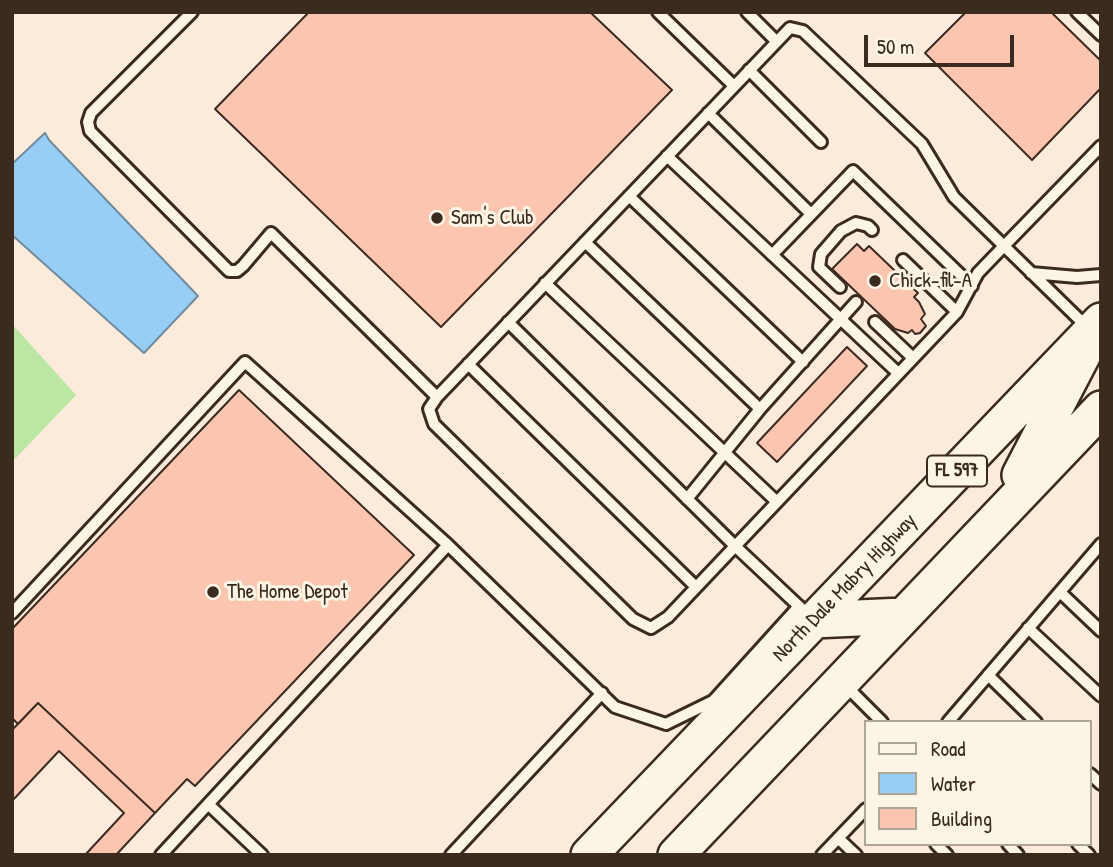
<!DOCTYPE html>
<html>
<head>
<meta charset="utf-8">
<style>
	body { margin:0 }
	#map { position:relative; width:1113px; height:867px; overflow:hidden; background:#fcebda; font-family:"Patrick Hand",sans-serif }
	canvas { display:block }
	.frame { position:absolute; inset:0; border:14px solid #3b2a1e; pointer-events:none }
	.legend { position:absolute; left:864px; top:720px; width:228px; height:126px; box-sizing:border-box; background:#fcf5e5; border:2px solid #afa495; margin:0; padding:9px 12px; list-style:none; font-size:21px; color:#3b2a1e }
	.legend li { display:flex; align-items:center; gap:14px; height:35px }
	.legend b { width:35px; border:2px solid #afa495 }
	.scale { position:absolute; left:864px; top:35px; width:150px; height:32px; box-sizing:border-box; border:4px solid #3b2a1e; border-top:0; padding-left:9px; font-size:21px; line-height:24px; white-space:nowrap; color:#3b2a1e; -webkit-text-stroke:5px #fcf5e5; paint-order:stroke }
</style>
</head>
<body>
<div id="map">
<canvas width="1113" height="867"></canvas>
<div class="frame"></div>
<ul class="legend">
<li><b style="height:9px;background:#fcf5e5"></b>Road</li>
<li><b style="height:19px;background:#96cef5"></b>Water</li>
<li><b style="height:19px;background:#fcc5af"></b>Building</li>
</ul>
<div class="scale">50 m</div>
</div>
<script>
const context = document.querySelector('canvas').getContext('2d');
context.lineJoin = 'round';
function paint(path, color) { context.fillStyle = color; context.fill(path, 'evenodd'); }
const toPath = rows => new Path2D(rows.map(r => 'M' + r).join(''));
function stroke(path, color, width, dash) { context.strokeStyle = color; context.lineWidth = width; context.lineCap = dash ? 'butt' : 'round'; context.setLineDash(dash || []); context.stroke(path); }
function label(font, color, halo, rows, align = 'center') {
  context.font = font + ' "Patrick Hand",sans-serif'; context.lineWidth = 6; context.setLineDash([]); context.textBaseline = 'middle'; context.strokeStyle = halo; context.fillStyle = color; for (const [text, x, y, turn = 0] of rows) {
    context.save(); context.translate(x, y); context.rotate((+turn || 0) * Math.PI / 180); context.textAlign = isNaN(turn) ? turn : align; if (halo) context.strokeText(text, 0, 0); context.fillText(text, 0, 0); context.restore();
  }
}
paint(toPath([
	[12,324,76,395,12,462]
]), '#bbe6a3');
const water = toPath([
	[45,133,49,140,198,296,144,353,12,235,12,164,45,133]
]);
paint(water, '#96cef5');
stroke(water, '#728c9f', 2);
const building = toPath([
	[309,12,590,12,672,90,441,327,215,109,309,12],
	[966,12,1051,12,1101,61,1101,88,1032,160,925,53,966,12],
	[857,244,864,251,869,246,918,293,914,297,919,302,925,314,921,319,926,326,920,333,915,334,912,330,908,333,895,329,832,269,857,244],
	[847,347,867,366,777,462,757,443,847,347],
	[239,390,414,555,195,786,187,779,155,813,38,703,18,724,12,718,12,629,239,390],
	[38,703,155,813,116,855,85,855,124,813,59,751,12,801,12,730,38,703]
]);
paint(building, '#fcc5af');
stroke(building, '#3b2a1e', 2);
const service = toPath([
	[192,12,91,113,88,122,90,131,229,271,237,271,243,266,271,233,437,397],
	[658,12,734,86],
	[747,12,776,41],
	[1077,12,1101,35],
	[749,70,821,142],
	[708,113,811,214],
	[667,156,898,373],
	[629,196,803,362],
	[585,242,760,409],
	[772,255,853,171,972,286],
	[903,260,957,312],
	[1031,273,1077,277,1101,275],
	[545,283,777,502],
	[840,287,819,267,821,254,841,231,856,223,868,226,872,230],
	[508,322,735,546,804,611],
	[875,322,913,358],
	[1087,327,1004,246,978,273,957,312,668,617,651,628,633,619,434,424,429,409,437,397,790,28,803,31,922,144,954,197,1004,246,1101,146],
	[468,364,696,587],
	[687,499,760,409,856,302],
	[1060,592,1101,631],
	[12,613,245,362,448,545],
	[1028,628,1101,696],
	[988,675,1036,722],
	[844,684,882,722],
	[948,722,1101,544],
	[1090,774,1101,784],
	[208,804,262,855],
	[838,838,856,855],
	[936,844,947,855],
	[1008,844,1018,855],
	[1078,844,1089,855],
	[161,855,448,545,615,707,666,724,713,701,799,606],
	[451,855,602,693],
	[822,855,866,809]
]);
const primary = toPath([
	[1020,475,1083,354],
	[813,620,903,616],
	[589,855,1101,321],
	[676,855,1101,409]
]);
stroke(service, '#3b2a1e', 16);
stroke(primary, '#3b2a1e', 40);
stroke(service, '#fcf5e5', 10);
stroke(primary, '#fcf5e5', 35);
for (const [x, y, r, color] of [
	[437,218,7,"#3b2a1e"],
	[875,281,7,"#3b2a1e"],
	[213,592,7,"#3b2a1e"]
]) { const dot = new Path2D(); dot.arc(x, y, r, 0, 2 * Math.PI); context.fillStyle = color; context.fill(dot); stroke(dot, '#fcf5e5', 2.5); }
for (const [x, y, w] of [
	[957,471,60]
]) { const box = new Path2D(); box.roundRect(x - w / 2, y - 15.5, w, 31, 5); context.fillStyle = '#fcf5e5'; context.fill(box); stroke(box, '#3b2a1e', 2); }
label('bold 19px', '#3b2a1e', null, [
	["FL 597",957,471]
]);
label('21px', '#3b2a1e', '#fcf5e5', [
	["Sam's Club",451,218],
	["Chick-fil-A",889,281],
	["The Home Depot",227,592]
], 'left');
label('21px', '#3b2a1e', '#fcf5e5', [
	["North Dale Mabry Highway",845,588,-46]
]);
</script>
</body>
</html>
